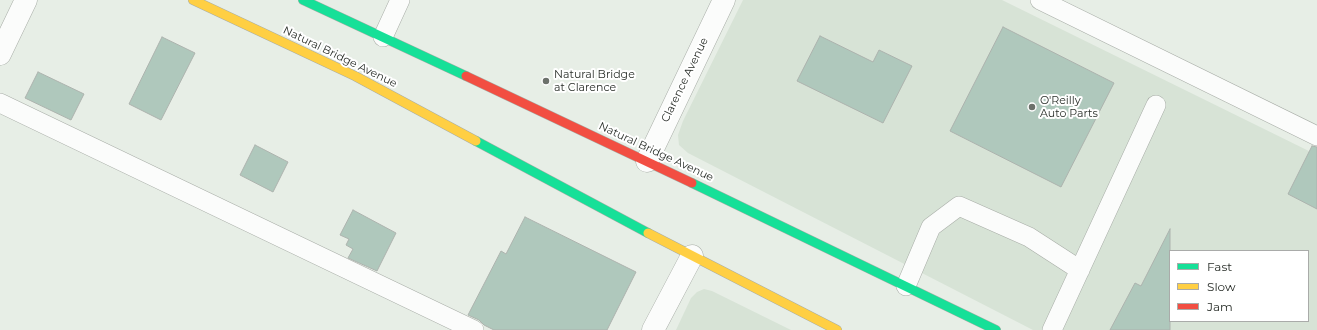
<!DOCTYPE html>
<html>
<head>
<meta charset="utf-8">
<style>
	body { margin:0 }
	#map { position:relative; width:1317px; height:330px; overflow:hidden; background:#e7eee6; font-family:Montserrat,sans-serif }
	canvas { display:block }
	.legend { position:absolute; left:1169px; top:250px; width:140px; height:72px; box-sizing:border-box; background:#fff; border:1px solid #a9aba9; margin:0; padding:5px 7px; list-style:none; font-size:12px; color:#292e29 }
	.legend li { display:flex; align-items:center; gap:8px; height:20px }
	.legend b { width:20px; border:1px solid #a9aba9 }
</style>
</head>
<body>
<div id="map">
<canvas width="1317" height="330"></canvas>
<ul class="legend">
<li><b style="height:5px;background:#16e098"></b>Fast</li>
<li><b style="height:5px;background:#ffcf43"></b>Slow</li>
<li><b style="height:5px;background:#f24e42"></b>Jam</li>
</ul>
</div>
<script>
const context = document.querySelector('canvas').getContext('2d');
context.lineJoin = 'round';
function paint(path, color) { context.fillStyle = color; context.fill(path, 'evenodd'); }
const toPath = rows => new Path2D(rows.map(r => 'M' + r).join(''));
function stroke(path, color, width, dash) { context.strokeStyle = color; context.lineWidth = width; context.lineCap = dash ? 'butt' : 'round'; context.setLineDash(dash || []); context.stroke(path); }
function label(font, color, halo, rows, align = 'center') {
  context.font = font + ' Montserrat,sans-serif'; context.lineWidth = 4; context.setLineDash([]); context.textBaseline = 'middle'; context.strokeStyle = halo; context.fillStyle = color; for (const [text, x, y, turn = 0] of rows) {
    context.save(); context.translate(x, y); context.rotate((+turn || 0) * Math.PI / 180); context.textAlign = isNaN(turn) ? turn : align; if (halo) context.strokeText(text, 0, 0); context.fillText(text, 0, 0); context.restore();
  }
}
paint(toPath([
	[743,0,1002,0,1317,155,1317,330,1033,330,688,153,679,145,678,135,683,121],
	[1170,251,1308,251,1308,321,1170,321],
	[704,289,712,291,791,330,676,330,691,298,697,292]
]), '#d7e3d6');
const building = toPath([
	[1003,27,1114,83,1061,187,950,131,1003,27],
	[820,36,873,62,879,50,912,66,883,123,797,81,820,36],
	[162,37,195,53,161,120,129,104,162,37],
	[38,72,84,94,71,120,25,98,38,72],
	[255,145,288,162,273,192,240,175,255,145],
	[1312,146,1317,147,1317,209,1288,194,1312,146],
	[353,210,396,233,377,271,348,258,353,249,346,245,349,239,340,235,353,210],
	[525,217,636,272,607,330,494,330,484,325,479,320,468,315,501,251,506,254,525,217],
	[1170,229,1170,330,1110,330,1135,283,1141,286,1170,229]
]);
paint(building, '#afc8bc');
stroke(building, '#adb3ae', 1);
const lane = toPath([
	[1040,0,1317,136],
	[383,37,400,0],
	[0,103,474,330],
	[906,286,931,227,959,206,1029,237,1080,270],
	[1052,330,1156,105]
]);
const street = toPath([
	[0,54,26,0],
	[647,161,724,0],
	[653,330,692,256]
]);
const fast = toPath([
	[303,0,466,76],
	[476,141,648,233],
	[692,183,996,330]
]);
const slow = toPath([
	[193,0,355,76,476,141],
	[648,233,837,330]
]);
const jam = toPath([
	[466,76,692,183]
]);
stroke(lane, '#a8ada7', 20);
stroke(street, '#a8ada7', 23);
stroke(fast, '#a8ada7', 10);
stroke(slow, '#a8ada7', 10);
stroke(jam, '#a8ada7', 10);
stroke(lane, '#fbfcfb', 19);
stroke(street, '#fbfcfb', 22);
stroke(fast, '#16e098', 9);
stroke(slow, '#ffcf43', 9);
stroke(jam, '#f24e42', 9);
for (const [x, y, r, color] of [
	[546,81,4,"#6c716b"],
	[1032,107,4,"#6c716b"]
]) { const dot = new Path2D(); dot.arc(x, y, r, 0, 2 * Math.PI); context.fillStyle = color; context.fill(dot); stroke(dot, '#fff', 1.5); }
label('11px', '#292e29', '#fff', [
	["Natural Bridge Avenue",340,57,26],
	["Clarence Avenue",685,80,-64],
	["Natural Bridge Avenue",656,152,25]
]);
label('11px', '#292e29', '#fff', [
	["Natural Bridge",554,75],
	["at Clarence",554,88],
	["O'Reilly",1040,101],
	["Auto Parts",1040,114]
], 'left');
</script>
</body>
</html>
